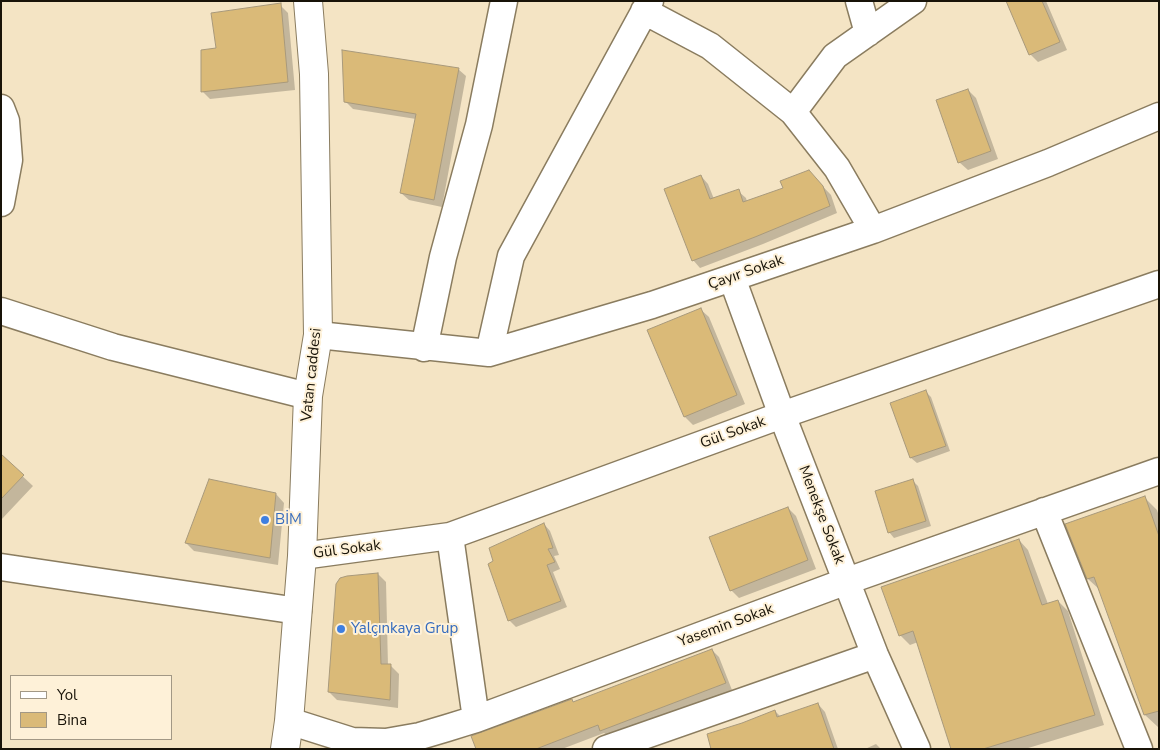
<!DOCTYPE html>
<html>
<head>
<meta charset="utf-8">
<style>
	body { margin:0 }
	#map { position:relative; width:1160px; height:750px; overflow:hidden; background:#f4e4c4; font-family:"Nunito Sans",sans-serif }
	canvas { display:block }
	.frame { position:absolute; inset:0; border:2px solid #181308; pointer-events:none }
	.legend { position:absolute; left:10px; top:675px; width:162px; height:65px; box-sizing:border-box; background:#fef1d8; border:1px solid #a29885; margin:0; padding:6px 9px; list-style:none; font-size:15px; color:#181308 }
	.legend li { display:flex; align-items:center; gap:10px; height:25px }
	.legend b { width:25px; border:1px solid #a29885 }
</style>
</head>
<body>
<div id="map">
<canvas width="1160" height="750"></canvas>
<div class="frame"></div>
<ul class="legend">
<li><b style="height:6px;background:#fff"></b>Yol</li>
<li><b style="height:14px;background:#daba78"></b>Bina</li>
</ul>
</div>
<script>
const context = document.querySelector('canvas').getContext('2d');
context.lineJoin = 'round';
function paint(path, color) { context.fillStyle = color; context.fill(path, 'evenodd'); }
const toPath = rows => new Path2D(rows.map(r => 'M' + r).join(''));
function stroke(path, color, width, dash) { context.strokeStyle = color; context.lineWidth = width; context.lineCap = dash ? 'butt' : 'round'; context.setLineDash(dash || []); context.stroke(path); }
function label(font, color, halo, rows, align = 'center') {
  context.font = font + ' "Nunito Sans",sans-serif'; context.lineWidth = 4; context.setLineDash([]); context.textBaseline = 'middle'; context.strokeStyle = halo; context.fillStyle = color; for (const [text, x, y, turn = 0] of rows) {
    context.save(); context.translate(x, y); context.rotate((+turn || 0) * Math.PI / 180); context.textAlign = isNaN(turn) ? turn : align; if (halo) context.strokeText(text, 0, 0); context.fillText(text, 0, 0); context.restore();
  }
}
paint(toPath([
	[1007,1,1046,1,1067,50,1038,62,1030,54],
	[280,5,288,13,295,90,210,99,202,91,217,49],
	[458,69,466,76,442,207,409,200,401,193,416,119,353,109,345,101],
	[968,90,976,98,998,159,968,170,959,162],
	[809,172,831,195,837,213,763,244,700,268,693,260,701,176,708,184,714,199,738,191,746,198,747,202,785,189],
	[700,309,709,317,745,404,693,425,685,417],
	[926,392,931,397,950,451,917,463,911,458],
	[1,456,33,486,1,520],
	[913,481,918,486,931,526,894,538,889,532],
	[276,494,284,503,278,565,194,551,186,543],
	[1144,497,1157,510,1159,516,1158,727,1145,715,1100,590,1088,579],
	[788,508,796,516,816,569,739,598,731,590],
	[544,524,550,531,559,555,554,556,560,569,553,572,567,607,516,627,509,620],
	[1019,540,1028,550,1048,604,1058,601,1068,611,1104,725,1025,749,952,749,918,642,910,645,900,635],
	[378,574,386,582,388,666,391,666,399,674,398,708,337,700,329,692],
	[712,650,719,657,732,690,609,737,604,733,562,749,477,749,573,703],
	[818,704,825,712,838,749,712,749,775,711,781,717],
	[876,744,881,749,865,749]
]), '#0003');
const building = toPath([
	[1006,1,1042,1,1060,42,1029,55,1006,1],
	[281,3,288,82,201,92,201,50,216,48,211,13,281,3],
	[342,50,459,68,434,200,400,193,416,114,344,102,342,50],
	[968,89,991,151,958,163,936,100,968,89],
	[809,170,823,186,830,206,755,237,692,261,664,189,701,175,710,199,739,189,743,202,783,188,780,181,809,170],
	[701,308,737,395,684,417,647,330,701,308],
	[926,390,946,446,910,458,890,403,926,390],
	[1,454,24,475,1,499,1,454],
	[209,479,276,493,270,558,185,543,209,479],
	[913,479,926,521,888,533,875,491,913,479],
	[1145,496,1159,536,1159,711,1144,715,1094,577,1087,579,1065,524,1145,496],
	[788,507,808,560,730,591,709,537,788,507],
	[544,523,553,548,548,549,555,562,547,565,561,601,508,621,488,564,493,561,489,548,544,523],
	[1019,539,1042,605,1058,600,1095,715,983,749,951,749,913,631,899,636,881,587,1019,539],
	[378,573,381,664,391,664,390,700,328,692,336,584,340,578,347,576,378,573],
	[712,649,726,683,600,731,598,725,536,749,476,749,471,736,572,699,573,702,712,649],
	[818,703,834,749,711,749,707,734,742,723,775,710,777,717,818,703]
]);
paint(building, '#daba78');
stroke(building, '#a8997b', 1);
const street = toPath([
	[859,1,868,33],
	[644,11,710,46,793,112,837,168,873,230],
	[1,108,6,121,9,160,1,203],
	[793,112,835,56,913,1],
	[732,278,782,415,875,655,917,749],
	[1,311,113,347,308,396],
	[318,335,489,353,652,305,873,230,1048,163,1159,116],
	[424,348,443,257,479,125,504,1],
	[489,353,511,256,650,1],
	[1044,511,1139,749],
	[450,536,476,719],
	[302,556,450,536,782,415,1159,284],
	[1,567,298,611],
	[289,721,352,741,386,742,420,736,447,728,476,719,847,581,1159,471],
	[606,749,875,655]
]);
const secondary = toPath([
	[285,749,289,721,302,556,308,396,318,335,314,74,308,1]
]);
stroke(street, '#8a7c5f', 29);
stroke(secondary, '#8a7c5f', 30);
stroke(street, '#fff', 26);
stroke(secondary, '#fff', 28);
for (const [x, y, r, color] of [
	[265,520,5,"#3f7fe0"],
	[341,629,5,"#3f7fe0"]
]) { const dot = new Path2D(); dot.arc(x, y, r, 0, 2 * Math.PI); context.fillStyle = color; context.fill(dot); stroke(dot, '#fef1d8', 2); }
label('15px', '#181308', '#fef1d8', [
	["Çayır Sokak",746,273,-19],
	["Vatan caddesi",312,375,-84],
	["Gül Sokak",733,433,-20],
	["Menekşe Sokak",821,515,69],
	["Gül Sokak",347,550,-7],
	["Yasemin Sokak",726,626,-20]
]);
label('15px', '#366cbe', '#fef1d8', [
	["BİM",275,520],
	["Yalçınkaya Grup",351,629]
], 'left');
</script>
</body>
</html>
